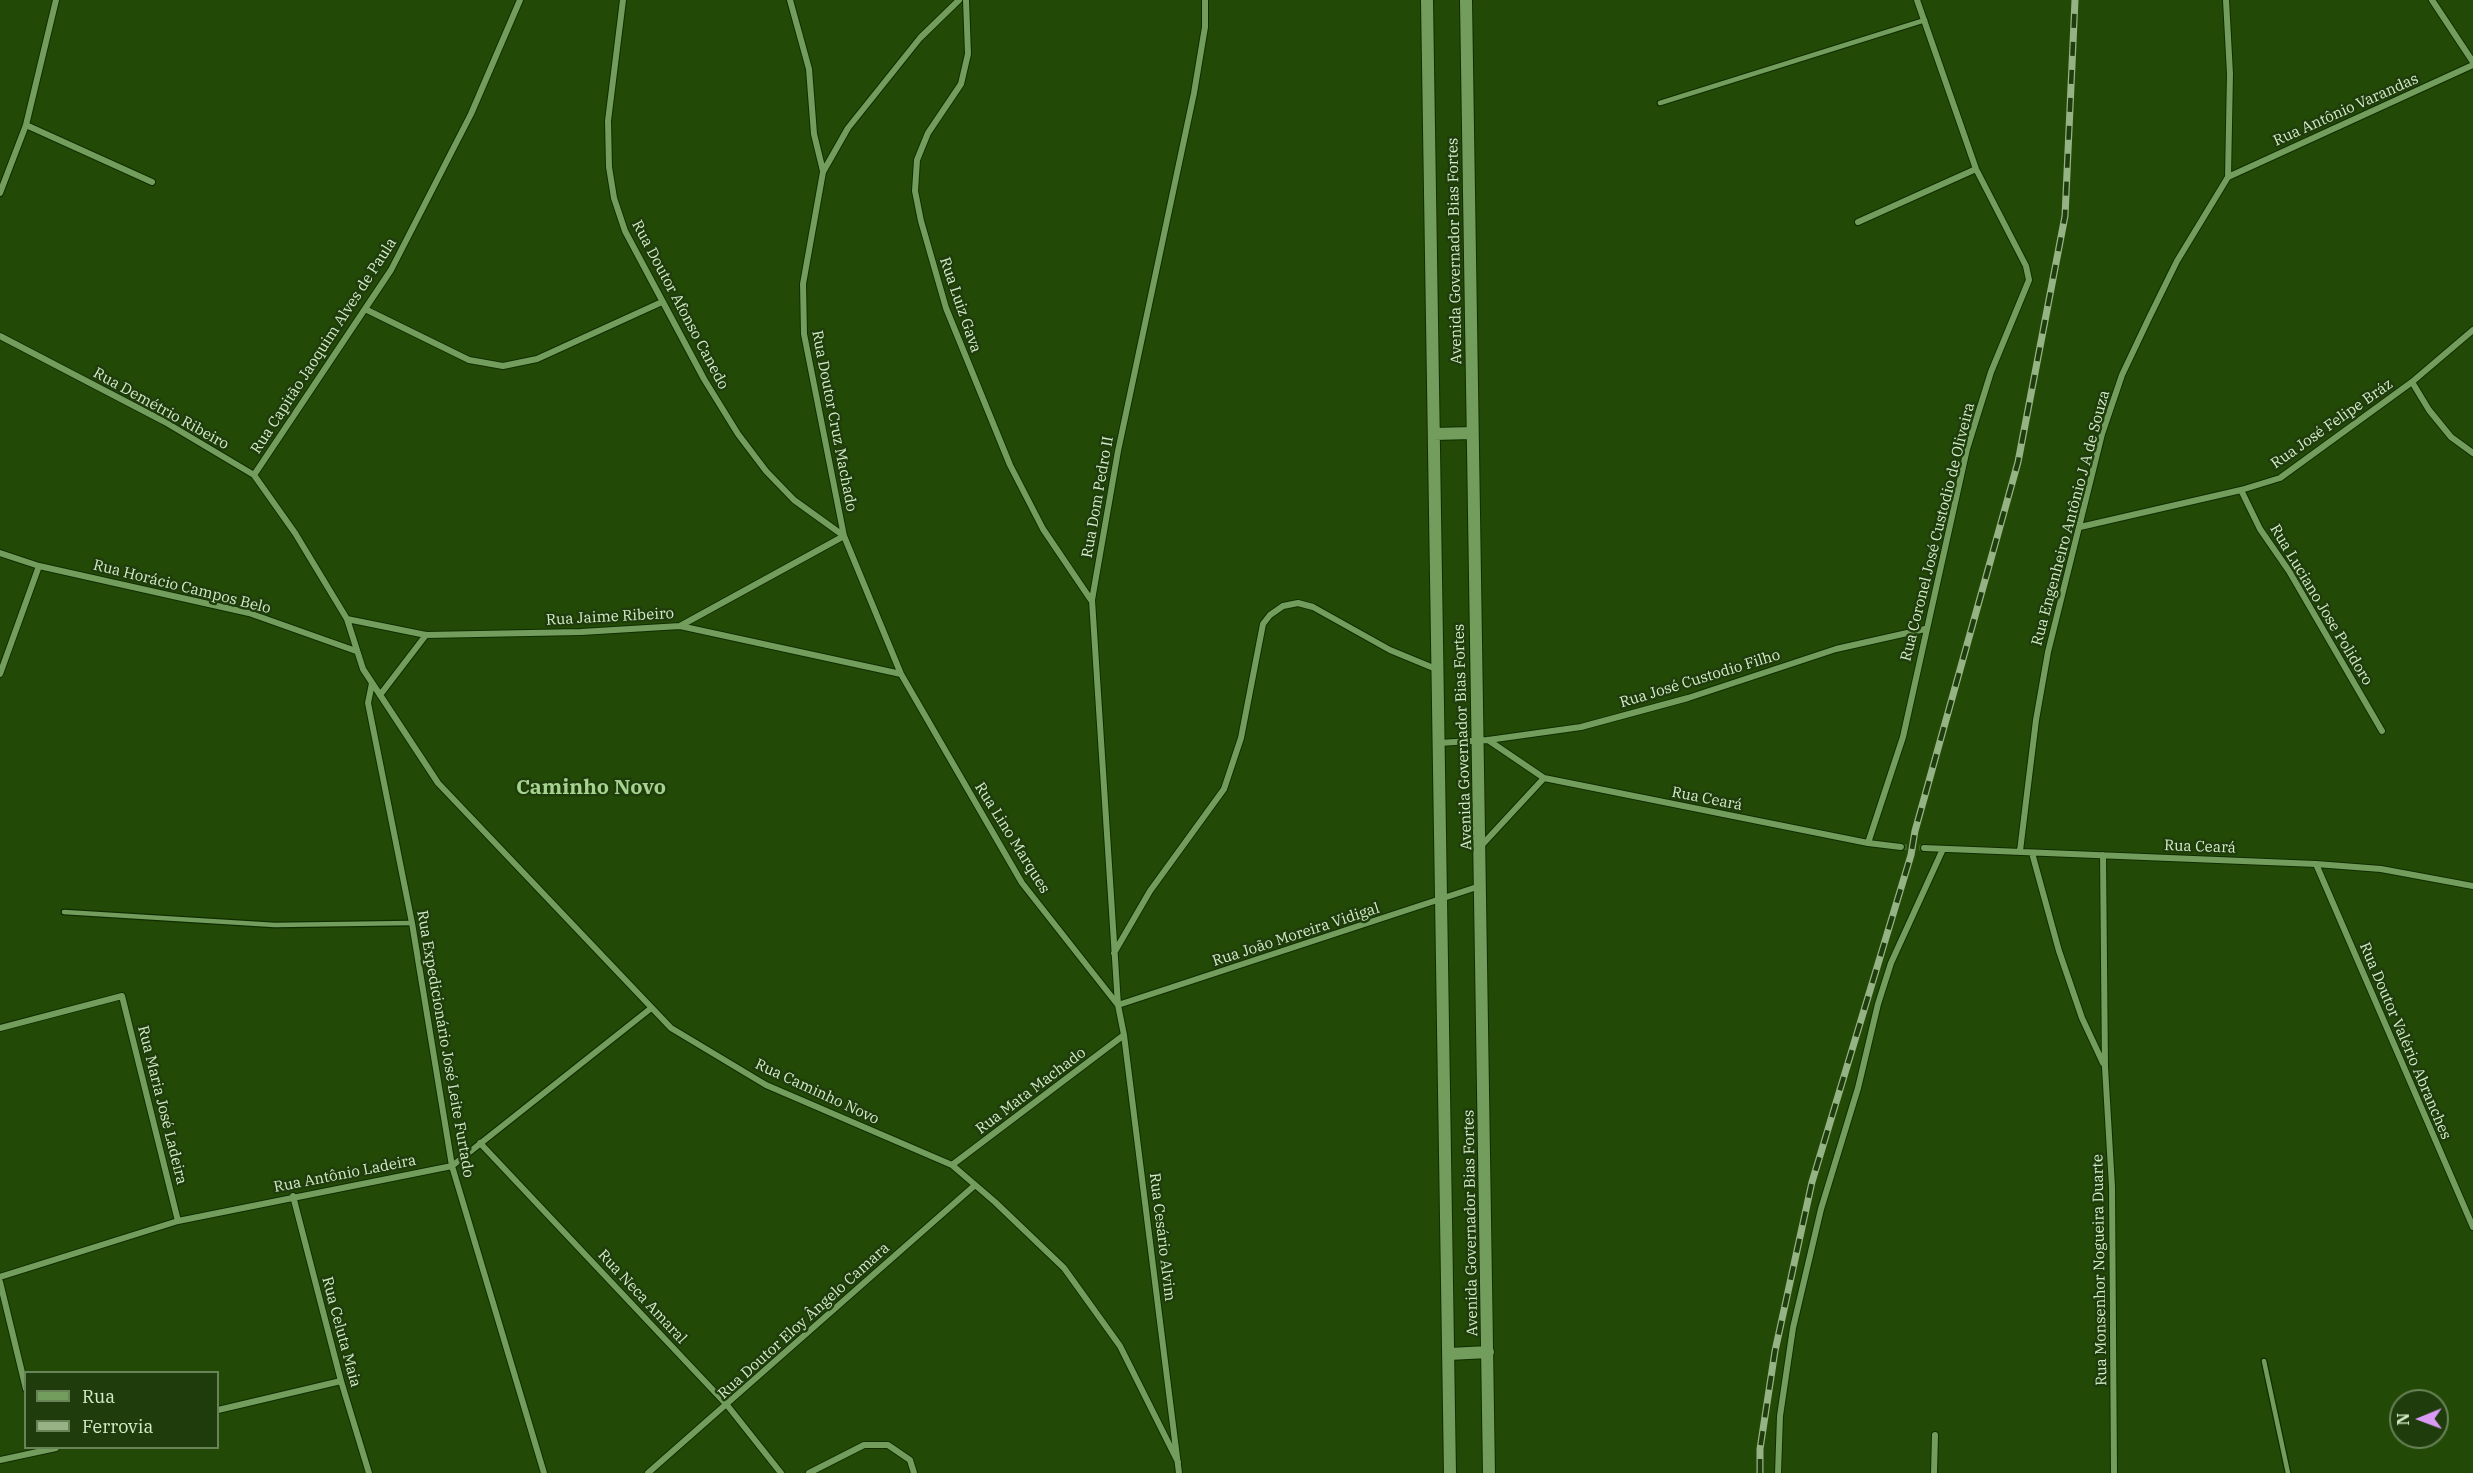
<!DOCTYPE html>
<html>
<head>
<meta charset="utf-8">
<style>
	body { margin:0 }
	#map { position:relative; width:2473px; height:1473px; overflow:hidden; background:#234906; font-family:"IBM Plex Serif",serif }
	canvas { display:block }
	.legend { position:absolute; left:24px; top:1371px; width:195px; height:78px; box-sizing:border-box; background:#1f3d0c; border:2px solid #688358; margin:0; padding:8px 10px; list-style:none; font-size:18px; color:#d5ecca }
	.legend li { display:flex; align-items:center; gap:12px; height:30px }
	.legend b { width:30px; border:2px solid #688358 }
	.north { position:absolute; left:2389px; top:1389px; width:60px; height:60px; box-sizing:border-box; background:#1f3d0c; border:2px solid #688358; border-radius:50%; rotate:269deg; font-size:16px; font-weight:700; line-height:24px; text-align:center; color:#d5ecca }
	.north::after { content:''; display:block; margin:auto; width:21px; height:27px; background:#db9af6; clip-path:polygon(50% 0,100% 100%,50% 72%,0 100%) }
</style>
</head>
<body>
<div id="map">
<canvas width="2473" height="1473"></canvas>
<ul class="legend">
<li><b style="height:8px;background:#729d5c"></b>Rua</li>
<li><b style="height:8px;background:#96b385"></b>Ferrovia</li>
</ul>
<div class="north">N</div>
</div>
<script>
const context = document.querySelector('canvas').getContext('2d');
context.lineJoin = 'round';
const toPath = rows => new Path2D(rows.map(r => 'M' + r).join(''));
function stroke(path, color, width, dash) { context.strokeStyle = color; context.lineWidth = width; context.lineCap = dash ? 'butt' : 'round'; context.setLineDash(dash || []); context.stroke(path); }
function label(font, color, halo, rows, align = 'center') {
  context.font = font + ' "IBM Plex Serif",serif'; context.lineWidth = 5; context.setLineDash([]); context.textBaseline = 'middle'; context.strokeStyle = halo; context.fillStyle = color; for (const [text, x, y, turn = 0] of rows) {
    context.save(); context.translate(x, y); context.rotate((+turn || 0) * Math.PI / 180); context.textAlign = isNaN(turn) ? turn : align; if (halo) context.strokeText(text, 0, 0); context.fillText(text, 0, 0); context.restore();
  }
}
stroke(toPath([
	[1901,847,1924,848]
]), '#3e6123', 6, [6, 3]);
const service = toPath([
	[1660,103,1925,20],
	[64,912,275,925,412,923],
	[2264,1361,2288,1473]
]);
const minor = toPath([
	[623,0,608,121,609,167,614,198,625,231,704,379,738,434,766,471,794,500,844,536],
	[790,0,809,69,814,134,823,171],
	[959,0,920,38,848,128,823,172,803,284,804,334,844,536,901,674,1022,883,1118,1005],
	[966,0,968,54,961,84,928,133,917,160,915,191,921,221,946,308,1010,465,1043,529,1091,600],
	[2432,0,2473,62],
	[26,125,152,182],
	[2228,177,2473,65],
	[0,193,26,125,56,0],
	[1858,222,1976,169],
	[365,309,469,360,503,366,537,359,662,302],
	[0,336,165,422,254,475,295,533,347,619,363,669,438,783,671,1028,766,1085,952,1165,995,1202,1064,1268,1120,1346,1178,1462],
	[2412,382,2429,410,2451,437,2473,453],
	[254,475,391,270,471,114,520,0],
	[2241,490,2260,529,2289,571,2382,731],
	[2080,527,2241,490,2280,478,2412,382,2473,330],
	[0,553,39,566,249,613,356,651],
	[347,619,426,635,581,632,680,626,844,536],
	[680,626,901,674],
	[0,674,39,566],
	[372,683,368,703,412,923,452,1166,544,1473],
	[380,695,426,635],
	[1488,740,1544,778,1868,843,1901,847],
	[1439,743,1488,740,1581,727,1688,698,1836,649,1925,629],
	[1868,843,1903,737,1967,449,1991,372,2029,280,2026,266,1976,169,1917,0],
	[1481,846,1544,778],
	[1924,848,2316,864,2381,869,2473,886],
	[2020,851,2036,720,2048,652,2102,434,2122,375,2149,318,2177,261,2228,177,2230,74,2226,0],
	[2032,853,2059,951,2082,1018,2103,1063],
	[2103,855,2105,1067,2112,1187,2114,1473],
	[2316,864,2473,1227],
	[1114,953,1150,891,1224,789,1241,738,1263,624,1270,615,1283,606,1298,603,1313,607,1390,650,1436,669],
	[1118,1005,1480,886],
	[0,1028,122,996,178,1221],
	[480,1143,727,1405,781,1473],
	[952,1165,1124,1035],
	[293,1196,341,1381,369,1473],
	[0,1277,178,1221,452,1166,650,1009],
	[0,1282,26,1389],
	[218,1410,341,1381],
	[0,1460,56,1448],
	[648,1473,974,1186],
	[809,1473,864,1445,888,1445,910,1460,914,1473],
	[1179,1473,1124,1035,1118,1005,1092,600,1118,451,1194,93,1205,27,1205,0],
	[1778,1473,1780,1416,1793,1328,1821,1209,1858,1088,1878,1004,1891,963,1943,849],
	[1934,1473,1935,1435]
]);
const secondary = toPath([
	[1427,0,1450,1473],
	[1466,0,1489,1473],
	[1434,434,1472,433],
	[1449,1354,1488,1352]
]);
stroke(service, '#102d00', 7);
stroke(minor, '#102d00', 8);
stroke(secondary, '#102d00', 14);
stroke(service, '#729d5c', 4.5);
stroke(minor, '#729d5c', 6);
stroke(secondary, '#729d5c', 12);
const rail = toPath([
	[1760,1473,1760,1449,1775,1351,1812,1182,1911,855,1915,831,2018,462,2065,216,2075,0]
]);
stroke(rail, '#96b385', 7);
stroke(rail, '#1f3d0c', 4.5, [14]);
label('15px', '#d5ecca', '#1f3d0c', [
	["Rua Antônio Varandas",2346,110,-24],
	["Avenida Governador Bias Fortes",1455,251,-91],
	["Rua Doutor Afonso Canedo",680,305,62],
	["Rua Luiz Gava",960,305,71],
	["Rua Capitão Jaoquim Alves de Paula",324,346,-57],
	["Rua Demétrio Ribeiro",161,409,29],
	["Rua Doutor Cruz Machado",834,421,79],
	["Rua José Felipe Bráz",2332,424,-35],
	["Rua Dom Pedro II",1098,497,-80],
	["Rua Engenheiro Antônio J A de Souza",2071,518,-75],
	["Rua Coronel José Custodio de Oliveira",1938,532,-76],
	["Rua Horácio Campos Belo",182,587,14],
	["Rua Luciano Jose Polidoro",2321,605,59],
	["Rua Jaime Ribeiro",610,617,-3],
	["Rua José Custodio Filho",1700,679,-17],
	["Avenida Governador Bias Fortes",1463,737,-92],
	["Rua Ceará",1707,799,11],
	["Rua Lino Marques",1012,838,58],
	["Rua Ceará",2200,847,2],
	["Rua João Moreira Vidigal",1296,935,-18],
	["Rua Doutor Valério Abranches",2405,1041,67],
	["Rua Expedicionário José Leite Furtado",445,1044,80],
	["Rua Mata Machado",1031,1091,-37],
	["Rua Caminho Novo",817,1092,25],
	["Rua Maria José Ladeira",162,1105,76],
	["Rua Antônio Ladeira",345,1174,-11],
	["Avenida Governador Bias Fortes",1471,1223,-91],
	["Rua Cesário Alvim",1162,1237,83],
	["Rua Monsenhor Nogueira Duarte",2100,1270,-91],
	["Rua Neca Amaral",642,1297,47],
	["Rua Doutor Eloy Ângelo Camara",804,1321,-42],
	["Rua Celuta Maia",341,1332,75]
]);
label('bold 21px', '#a6d390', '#1f3d0c', [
	["Caminho Novo",591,788]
]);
</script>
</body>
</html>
